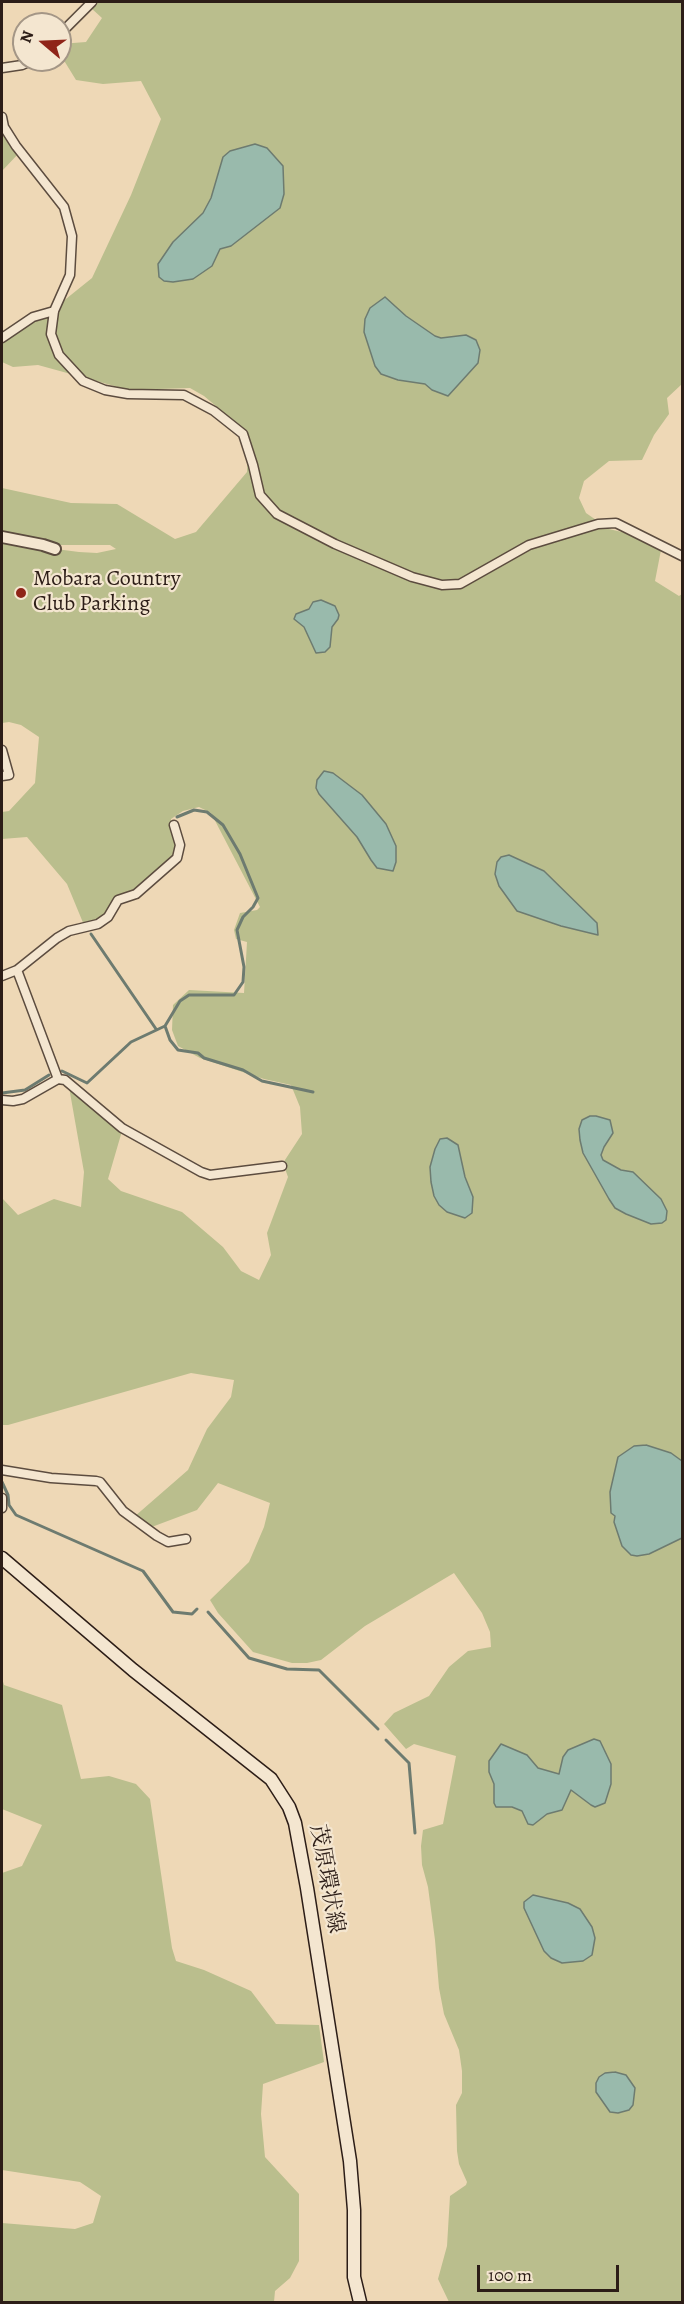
<!DOCTYPE html>
<html>
<head>
<meta charset="utf-8">
<style>
	body { margin:0 }
	#map { position:relative; width:684px; height:2304px; overflow:hidden; background:#eed8b6; font-family:Alegreya,serif }
	canvas { display:block }
	.frame { position:absolute; inset:0; border:3px solid #2c1d17; pointer-events:none }
	.north { position:absolute; left:12px; top:12px; width:60px; height:60px; box-sizing:border-box; background:#f4e6d0; border:2px solid #a49686; border-radius:50%; rotate:289deg; font-size:16px; font-weight:700; line-height:24px; text-align:center; color:#2c1d17 }
	.north::after { content:''; display:block; margin:auto; width:21px; height:27px; background:#8f2418; clip-path:polygon(50% 0,100% 100%,50% 72%,0 100%) }
	.scale { position:absolute; left:477px; top:2265px; width:142px; height:27px; box-sizing:border-box; border:3px solid #2c1d17; border-top:0; padding-left:8px; font-size:18px; line-height:21px; white-space:nowrap; color:#2c1d17; -webkit-text-stroke:4px #f4e6d0; paint-order:stroke }
</style>
</head>
<body>
<div id="map">
<canvas width="684" height="2304"></canvas>
<div class="frame"></div>
<div class="north">N</div>
<div class="scale">100 m</div>
</div>
<script>
const context = document.querySelector('canvas').getContext('2d');
context.lineJoin = 'round';
function paint(path, color) { context.fillStyle = color; context.fill(path, 'evenodd'); }
const toPath = rows => new Path2D(rows.map(r => 'M' + r).join(''));
function stroke(path, color, width, dash) { context.strokeStyle = color; context.lineWidth = width; context.lineCap = dash ? 'butt' : 'round'; context.setLineDash(dash || []); context.stroke(path); }
function label(font, color, halo, rows, align = 'center') {
  context.font = font + ' Alegreya,"Noto Serif JP",serif'; context.lineWidth = 4.5; context.setLineDash([]); context.textBaseline = 'middle'; context.strokeStyle = halo; context.fillStyle = color; for (const [text, x, y, turn = 0] of rows) {
    context.save(); context.translate(x, y); context.rotate((+turn || 0) * Math.PI / 180); context.textAlign = isNaN(turn) ? turn : align; if (halo) context.strokeText(text, 0, 0); context.fillText(text, 0, 0); context.restore();
  }
}
paint(toPath([
	[94,2,682,2,682,384,667,398,669,414,654,435,642,460,609,461,584,481,579,498,586,513,609,529,626,533,661,550,655,581,679,596,682,594,682,2302,449,2302,438,2279,447,2246,450,2196,466,2185,467,2182,459,2164,457,2151,456,2105,462,2093,462,2071,459,2050,444,2014,439,1988,435,1940,428,1887,422,1865,421,1846,423,1830,443,1824,456,1756,414,1744,406,1749,384,1724,394,1713,429,1696,449,1667,468,1651,491,1647,490,1632,482,1613,454,1573,365,1626,321,1660,307,1663,292,1663,253,1652,218,1613,210,1600,249,1562,264,1527,270,1503,218,1483,197,1510,149,1528,134,1517,188,1470,207,1429,231,1397,234,1380,191,1373,8,1425,2,1425,2,1198,18,1215,54,1199,81,1207,84,1172,69,1087,122,1131,108,1179,121,1191,182,1212,223,1247,241,1271,259,1280,271,1255,267,1233,288,1177,283,1163,302,1134,300,1107,291,1085,264,1079,200,1058,178,1046,172,1030,173,1005,189,990,244,993,247,942,236,939,234,930,240,913,257,910,260,907,211,813,199,807,183,811,171,819,171,830,175,843,175,858,136,890,120,895,105,918,84,925,67,884,27,837,2,839,2,812,9,811,35,783,39,737,21,725,9,722,2,723,2,542,79,552,97,553,116,549,110,545,57,545,2,531,2,488,71,503,117,504,175,539,196,532,247,472,248,433,204,396,190,388,129,390,38,365,13,367,2,362,2,340,46,315,92,278,131,195,161,119,141,81,103,84,76,80,60,54,60,44,86,42,102,18,91,8],
	[2,125,19,153,2,171],
	[2,1678,4,1685,62,1705,81,1779,109,1776,136,1784,150,1799,172,1948,176,1961,204,1970,251,1991,276,2024,319,2025,324,2062,263,2084,261,2114,265,2157,299,2194,299,2261,290,2278,275,2291,274,2302,2,2302,2,2223,75,2229,93,2223,101,2196,80,2182,2,2170,2,1873,22,1866,42,1825,2,1809]
]), '#babe8d');
const water = toPath([
	[255,144,267,148,283,166,284,194,280,208,231,246,220,249,212,266,193,279,173,282,164,281,159,277,158,264,173,242,203,213,211,198,223,157,230,151,255,144],
	[385,297,406,316,435,336,441,338,466,335,476,340,480,350,478,363,448,396,432,390,425,384,398,380,381,374,375,366,364,332,365,319,370,308,385,297],
	[321,600,335,606,339,615,338,619,332,627,330,647,325,652,316,653,304,627,294,619,296,614,309,609,313,602,321,600],
	[324,771,333,773,362,795,386,824,396,846,396,862,393,871,377,868,371,860,357,837,319,794,316,788,317,780,324,771],
	[509,855,544,871,597,923,598,935,561,926,517,911,499,886,495,874,497,862,501,857,509,855],
	[590,1116,596,1116,610,1120,613,1133,604,1147,601,1155,603,1160,621,1170,633,1172,661,1199,667,1211,666,1220,662,1223,651,1224,626,1214,615,1208,609,1199,583,1153,580,1140,579,1129,582,1120,590,1116],
	[447,1138,458,1145,465,1177,473,1197,472,1213,465,1218,447,1212,439,1205,434,1196,431,1182,430,1167,435,1149,440,1139,447,1138],
	[646,1445,671,1453,682,1461,682,1538,649,1554,637,1556,631,1555,622,1546,614,1522,615,1516,611,1513,610,1492,618,1457,634,1446,646,1445],
	[594,1739,600,1741,611,1764,611,1784,605,1803,595,1807,591,1805,571,1790,562,1810,547,1814,533,1825,528,1824,522,1811,512,1807,496,1807,494,1803,494,1784,489,1772,489,1761,501,1744,527,1755,538,1768,559,1774,563,1757,568,1750,594,1739],
	[533,1895,568,1903,580,1909,592,1927,595,1938,592,1955,583,1961,562,1963,551,1958,544,1951,524,1908,524,1902,533,1895],
	[615,2072,626,2075,635,2088,633,2105,629,2110,618,2113,610,2112,596,2092,596,2083,599,2077,605,2073,615,2072]
]);
paint(water, '#99baac');
stroke(water, '#6d7b70', 1.5);
stroke(toPath([
	[177,817,194,810,207,812,223,825,240,854,258,898,253,907,243,917,237,930,244,967,243,982,234,995,189,995,180,1001,165,1026,170,1040,178,1050,198,1053,204,1058,243,1070,262,1081,313,1092],
	[91,934,156,1029],
	[62,1071,87,1083,131,1042,165,1026],
	[2,1093,25,1090,49,1075],
	[2,1482,8,1495,9,1505,16,1515,143,1571,173,1612,192,1614,197,1609],
	[208,1612,249,1658,287,1669,319,1670,378,1729],
	[386,1740,409,1763,415,1833]
]), '#6d7b70', 3);
const minor = toPath([
	[60,34,92,2],
	[2,68,22,65,33,60],
	[2,117,4,127,16,146,64,207,72,236,70,275,54,311,51,334,59,355,83,381,105,390,128,394,184,395,214,411,243,434,253,465,260,495,277,514,335,544,412,577,442,585,460,584,529,545,598,524,616,523,682,556],
	[2,338,33,317,54,311],
	[2,750,9,775,2,776],
	[17,970,58,1079],
	[2,976,17,970,57,938,69,931,98,924,108,917,118,900,136,894,177,858,180,845,174,825],
	[2,1100,13,1101,23,1099,58,1079,65,1080,122,1128,201,1172,210,1175,282,1166],
	[2,1470,51,1478,96,1481,100,1482,123,1511,157,1536,168,1542,186,1539],
	[2,1498,2,1508]
]);
const tertiary = toPath([
	[2,537,43,545,55,549]
]);
const secondary = toPath([
	[2,1558,133,1670,271,1779,289,1807,295,1823,307,1888,350,2161,354,2210,354,2277,360,2302]
]);
stroke(minor, '#5c4c3f', 11);
stroke(tertiary, '#5c4c3f', 14);
stroke(secondary, '#2c1d17', 15);
stroke(minor, '#f4e6d0', 8);
stroke(tertiary, '#f4e6d0', 10);
stroke(secondary, '#f4e6d0', 12);
for (const [x, y, r, color] of [
	[21,593,6,"#8f2418"]
]) { const dot = new Path2D(); dot.arc(x, y, r, 0, 2 * Math.PI); context.fillStyle = color; context.fill(dot); stroke(dot, '#f4e6d0', 2); }
label('22px', '#2c1d17', '#f4e6d0', [
	["Mobara Country",33,580],
	["Club Parking",33,605]
], 'left');
label('22px', '#2c1d17', '#f4e6d0', [
	["茂原環状線",326,1879,80]
]);
</script>
</body>
</html>
